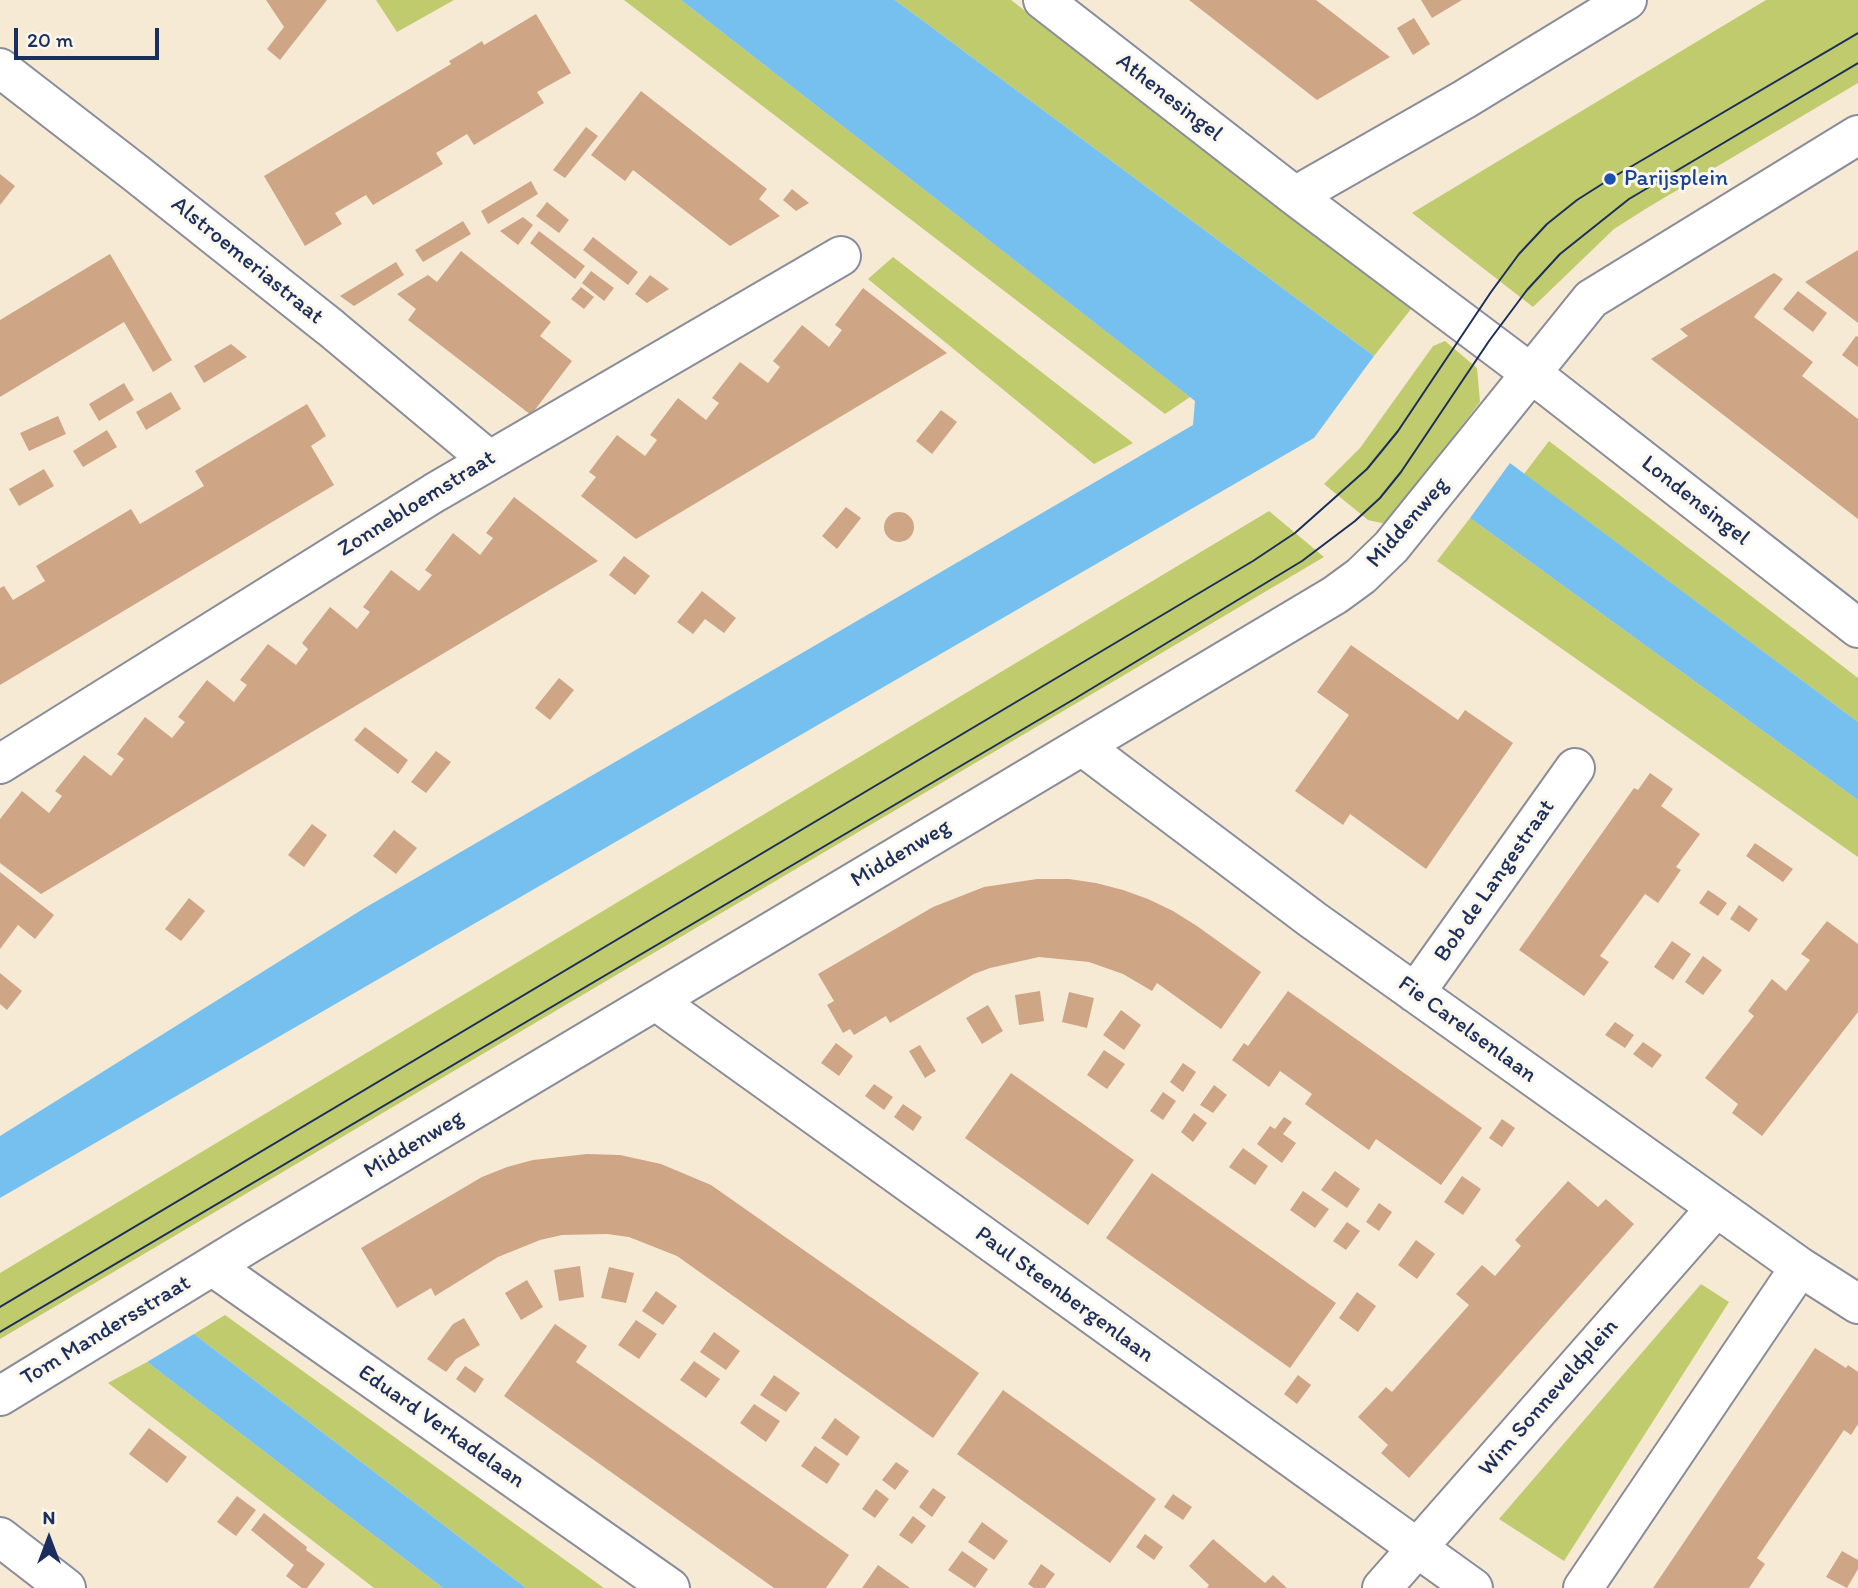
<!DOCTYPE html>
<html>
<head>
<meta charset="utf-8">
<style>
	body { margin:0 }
	#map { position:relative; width:1858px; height:1588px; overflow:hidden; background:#f7ead5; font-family:Itim,sans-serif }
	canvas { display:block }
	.north { position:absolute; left:14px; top:1504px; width:70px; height:70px; -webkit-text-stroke:5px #fbf7ec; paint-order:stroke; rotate:0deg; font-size:19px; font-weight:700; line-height:28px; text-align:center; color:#1b2f5e }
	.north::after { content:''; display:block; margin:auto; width:24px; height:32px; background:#1b2f5e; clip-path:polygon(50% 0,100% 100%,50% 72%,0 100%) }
	.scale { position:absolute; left:14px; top:28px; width:145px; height:32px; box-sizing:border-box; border:4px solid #1b2f5e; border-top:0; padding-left:9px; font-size:21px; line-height:24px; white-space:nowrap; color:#1b2f5e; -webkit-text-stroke:5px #fbf7ec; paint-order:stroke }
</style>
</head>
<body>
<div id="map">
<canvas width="1858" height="1588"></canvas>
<div class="north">N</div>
<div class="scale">20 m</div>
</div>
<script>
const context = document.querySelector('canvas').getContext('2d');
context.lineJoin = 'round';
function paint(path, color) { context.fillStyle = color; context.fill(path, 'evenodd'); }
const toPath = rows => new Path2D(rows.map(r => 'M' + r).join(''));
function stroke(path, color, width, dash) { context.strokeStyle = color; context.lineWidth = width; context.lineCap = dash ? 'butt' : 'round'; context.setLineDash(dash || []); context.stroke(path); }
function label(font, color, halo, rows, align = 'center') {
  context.font = font + ' Itim,sans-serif'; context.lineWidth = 6; context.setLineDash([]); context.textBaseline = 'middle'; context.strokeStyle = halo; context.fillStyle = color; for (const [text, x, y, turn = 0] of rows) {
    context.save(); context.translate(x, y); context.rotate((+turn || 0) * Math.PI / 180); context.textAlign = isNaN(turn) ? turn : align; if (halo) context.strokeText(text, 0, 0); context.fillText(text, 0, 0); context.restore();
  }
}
paint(toPath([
	[376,0,454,0,397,32],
	[624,0,681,0,1190,397,1165,414],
	[895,0,1011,0,1411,309,1374,356],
	[1766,0,1858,0,1858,83,1647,208,1614,229,1533,307,1412,213],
	[893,257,1133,443,1094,464,868,279],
	[1445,341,1477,368,1480,402,1386,524,1368,520,1324,484,1360,448,1433,346],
	[1549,441,1858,678,1858,722,1524,474],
	[1269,511,1324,557,0,1339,0,1273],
	[1470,518,1858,800,1858,857,1437,561],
	[1701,1284,1729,1302,1564,1561,1499,1519],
	[225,1315,604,1588,526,1588,194,1334],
	[147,1362,443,1588,374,1588,108,1383]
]), '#bfcb6d');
paint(toPath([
	[681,0,895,0,1374,356,1314,438,0,1198,0,1136,363,909,1193,425,1195,401],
	[1510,463,1858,722,1858,800,1470,518],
	[194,1334,526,1588,443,1588,147,1362]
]), '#76c0ef');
paint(toPath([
	[266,0,327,0,280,60,267,49,284,27],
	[1189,0,1316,0,1390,57,1317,100],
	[1421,0,1462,0,1432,18],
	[536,14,571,73,537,92,544,103,474,145,467,134,436,153,443,164,373,205,366,195,335,213,342,224,305,246,264,176,451,64,449,61,466,51,482,41,484,45],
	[1414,18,1430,44,1413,55,1397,28],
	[641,91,767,189,759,199,780,216,730,246,633,170,625,181,591,155],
	[586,127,598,136,565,178,553,170],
	[0,174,15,186,0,205],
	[531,181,538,194,488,224,481,211],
	[792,189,809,203,796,211,783,200],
	[547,202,569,220,559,233,536,216],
	[523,217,533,225,518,245,500,231],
	[463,221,471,234,423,262,415,250],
	[539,231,585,266,575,279,530,243],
	[593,237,638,272,628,285,583,250],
	[1858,250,1858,323,1805,282],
	[461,251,551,322,540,336,572,361,531,415,408,320,416,309,397,294,428,275,437,282],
	[110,254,172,360,153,372,124,322,0,397,0,320],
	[396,262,404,275,354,306,340,296],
	[591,271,614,288,604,301,582,283],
	[1774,273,1783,279,1754,317,1813,362,1802,376,1858,419,1858,519,1651,359,1688,336,1680,329],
	[650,275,669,289,647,303,635,294],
	[581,287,594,297,584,309,571,299],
	[863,288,947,353,636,539,581,496,596,477,589,472,617,435,645,456,657,440,650,435,678,398,706,420,719,403,712,398,740,362,768,383,780,367,773,361,802,325,829,347,842,330,835,325],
	[1798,291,1827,313,1813,332,1783,309],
	[1856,336,1858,337,1858,367,1842,355],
	[231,344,247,357,204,383,194,366],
	[124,383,134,400,99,421,89,404],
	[171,392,181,409,146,430,136,412],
	[307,404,326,436,311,446,334,485,0,685,0,588,4,586,13,600,45,581,36,566,131,509,140,524,204,486,195,471],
	[941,410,957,422,932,454,916,441],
	[58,416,66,434,29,451,20,433],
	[107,430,117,447,83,467,73,451],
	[44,469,54,486,19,506,9,489],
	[514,497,598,561,41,894,0,863,0,819,22,791,49,813,62,796,55,791,84,755,111,776,124,759,117,754,145,717,172,738,185,722,178,717,207,680,234,702,247,685,240,680,268,644,296,665,308,649,302,643,330,607,357,629,370,612,363,607,391,570,419,591,432,575,425,570,453,533,480,555,493,538,486,533],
	[846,507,861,518,837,549,822,536],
	'884 527a15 15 0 1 1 30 0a15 15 0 1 1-30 0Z',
	[624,556,650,576,635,595,609,575],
	[702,591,736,618,724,633,705,619,693,634,677,622],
	[1351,645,1458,720,1465,710,1513,743,1426,869,1350,814,1343,825,1295,791,1349,715,1317,692],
	[559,678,574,690,550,720,535,708],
	[365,727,408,760,398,774,354,740],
	[436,751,451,762,426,793,411,782],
	[1650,773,1673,789,1661,806,1700,834,1676,867,1681,870,1658,903,1645,894,1600,956,1609,962,1584,996,1519,950,1634,788,1638,790],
	[312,824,327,835,304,867,288,855],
	[394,830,417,848,396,874,373,856],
	[1755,843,1793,869,1783,882,1746,856],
	[0,872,54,915,35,939,18,925,0,949],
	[1037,879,1069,879,1096,883,1123,890,1148,899,1173,911,1197,926,1261,972,1221,1029,1157,983,1152,991,1123,974,1089,962,1039,957,990,968,974,974,890,1023,886,1016,854,1035,850,1029,843,1033,827,1005,834,1001,818,974,933,907,984,887],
	[1708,890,1727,903,1718,916,1699,903],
	[189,898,205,911,181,941,165,929],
	[1739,905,1758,919,1749,932,1730,919],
	[1827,921,1858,944,1858,1012,1762,1136,1732,1113,1738,1104,1705,1078,1754,1016,1748,1011,1772,979,1786,991,1810,960,1801,954],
	[1672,941,1691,954,1673,980,1654,967],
	[1703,956,1722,970,1703,995,1685,982],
	[0,973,22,991,7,1010,0,1004],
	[1040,991,1044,1021,1019,1025,1015,995],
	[1288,991,1482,1128,1441,1185,1376,1139,1369,1150,1305,1104,1312,1094,1280,1071,1269,1087,1232,1060,1244,1043,1248,1046],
	[1069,992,1094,998,1087,1028,1062,1022],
	[988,1005,1003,1031,982,1044,966,1018],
	[1121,1010,1141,1025,1124,1050,1103,1035],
	[1615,1022,1634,1035,1625,1048,1605,1035],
	[1643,1042,1662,1055,1652,1068,1633,1054],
	[836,1043,853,1056,839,1076,821,1063],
	[920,1045,936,1071,925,1078,909,1051],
	[1104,1050,1125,1064,1107,1089,1087,1075],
	[1183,1063,1196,1072,1183,1092,1170,1082],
	[1011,1073,1134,1160,1088,1225,965,1138],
	[874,1084,893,1097,884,1110,865,1096],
	[1214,1085,1227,1095,1213,1113,1200,1105],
	[1163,1092,1176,1101,1163,1120,1150,1111],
	[903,1104,922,1117,913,1131,894,1117],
	[1194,1113,1207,1123,1193,1142,1181,1132],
	[1284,1117,1292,1122,1283,1134,1296,1143,1282,1163,1257,1144,1270,1126,1275,1129],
	[1502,1119,1515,1128,1502,1147,1489,1138],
	[1243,1148,1268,1166,1255,1185,1229,1167],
	[587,1154,620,1155,661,1164,711,1185,979,1373,933,1438,677,1256,629,1237,607,1234,562,1235,540,1240,498,1257,435,1296,431,1288,397,1308,361,1248,482,1177,507,1167,533,1160],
	[1335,1171,1360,1189,1347,1208,1321,1190],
	[1152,1173,1336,1303,1290,1368,1106,1238],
	[1462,1176,1481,1189,1463,1215,1444,1202],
	[1568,1181,1598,1207,1606,1199,1634,1224,1409,1478,1381,1453,1388,1445,1358,1417,1386,1387,1392,1392,1469,1305,1456,1294,1482,1265,1495,1276,1521,1246,1515,1240],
	[1303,1191,1329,1209,1315,1228,1290,1210],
	[1379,1203,1392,1212,1379,1231,1366,1222],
	[1347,1222,1360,1231,1346,1250,1333,1241],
	[1416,1240,1435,1254,1417,1279,1398,1265],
	[580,1266,584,1297,559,1301,554,1270],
	[609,1267,634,1273,626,1303,601,1298],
	[527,1280,543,1307,521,1320,505,1293],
	[656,1291,677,1306,663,1325,642,1311],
	[1357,1292,1376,1306,1358,1332,1339,1318],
	[464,1318,480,1345,456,1359,446,1372,427,1359,453,1324],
	[636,1320,657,1334,639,1359,618,1345],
	[555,1324,587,1346,576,1362,849,1555,826,1588,774,1588,504,1396],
	[714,1332,740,1351,726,1370,700,1352],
	[1815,1348,1846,1368,1848,1365,1858,1372,1858,1424,1851,1435,1844,1430,1757,1558,1765,1564,1749,1588,1653,1588],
	[694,1361,720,1379,706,1398,680,1380],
	[465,1366,484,1379,475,1393,456,1379],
	[774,1375,800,1393,786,1412,760,1395],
	[1298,1375,1311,1385,1297,1404,1284,1394],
	[1003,1390,1156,1499,1110,1563,957,1454],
	[754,1404,780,1421,766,1442,740,1423],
	[835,1418,860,1437,847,1456,821,1438],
	[149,1428,187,1457,167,1483,129,1454],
	[815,1446,840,1464,827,1484,801,1466],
	[896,1462,909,1471,895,1490,882,1480],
	[933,1488,946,1497,932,1517,919,1507],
	[876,1489,889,1499,875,1518,862,1509],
	[1173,1494,1192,1507,1183,1520,1164,1507],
	[237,1496,256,1510,236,1536,217,1522],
	[264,1513,307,1547,306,1550,325,1564,307,1588,302,1588,286,1576,294,1565,251,1530],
	[913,1516,926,1526,912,1544,899,1535],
	[982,1522,1008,1541,994,1560,968,1542],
	[1145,1534,1163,1547,1154,1560,1136,1547],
	[1213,1539,1265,1583,1273,1575,1287,1588,1207,1588,1209,1585,1189,1566],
	[962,1551,988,1569,975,1588,948,1570],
	[1842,1551,1858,1560,1858,1569,1847,1588,1826,1577],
	[1041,1564,1055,1574,1045,1588,1034,1588,1028,1584],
	[878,1565,910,1588,862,1588]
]), '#cea585');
const minor = toPath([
	[1043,0,1295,196,1549,387,1858,628],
	[0,68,137,174,331,328,489,460],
	[1295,196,1465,99,1627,0],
	[1082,746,1313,920,1800,1267,1858,1304],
	[0,764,434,493,841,256],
	[1415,993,1575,768],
	[656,1001,1473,1588],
	[212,1266,670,1588],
	[0,1396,253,1241,1335,595,1361,576,1391,547,1591,299,1858,135],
	[0,1537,66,1588],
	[1382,1588,1716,1208],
	[1583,1588,1800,1267]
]);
stroke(minor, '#898c9a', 42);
stroke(minor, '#fff', 38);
stroke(toPath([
	[0,1307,1253,561,1295,533,1367,469,1398,431,1491,292,1519,254,1547,224,1577,200,1610,179,1858,33],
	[0,1332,1076,698,1302,561,1355,521,1380,498,1401,472,1489,341,1527,290,1560,254,1629,199,1858,63]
]), '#1b2f5e', 2);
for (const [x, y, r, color] of [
	[1610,179,7,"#1a4fb4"]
]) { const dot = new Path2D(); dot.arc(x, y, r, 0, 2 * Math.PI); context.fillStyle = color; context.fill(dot); stroke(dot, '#fbf7ec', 2.5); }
label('23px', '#1b2f5e', '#fbf7ec', [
	["Athenesingel",1169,98,38],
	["Alstroemeriastraat",247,261,39],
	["Londensingel",1695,501,38],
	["Zonnebloemstraat",417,504,-32],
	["Middenweg",1408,523,-49],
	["Middenweg",901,854,-31],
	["Bob de Langestraat",1495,881,-55],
	["Fie Carelsenlaan",1467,1030,36],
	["Middenweg",414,1145,-31],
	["Paul Steenbergenlaan",1064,1295,36],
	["Tom Mandersstraat",106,1331,-31],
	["Wim Sonneveldplein",1549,1398,-49],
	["Eduard Verkadelaan",441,1427,35]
]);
label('23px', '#164399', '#fbf7ec', [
	["Parijsplein",1624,179]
], 'left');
</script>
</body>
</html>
